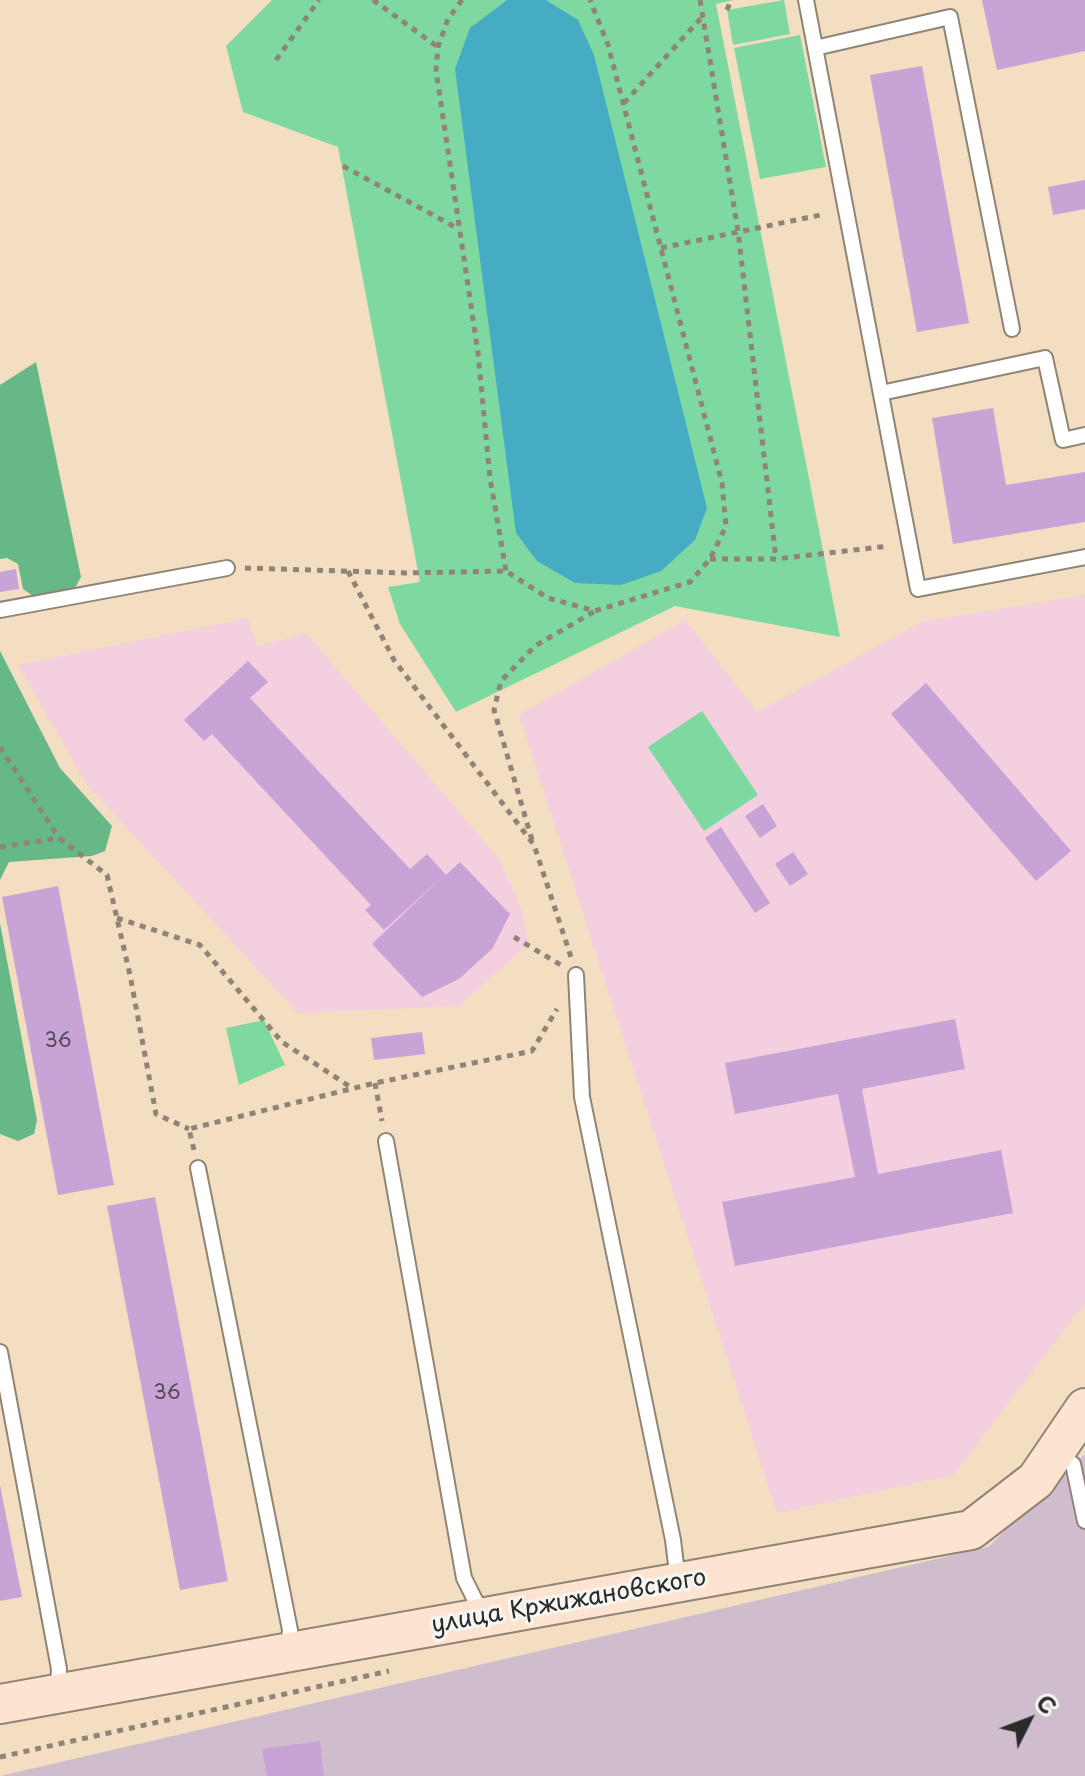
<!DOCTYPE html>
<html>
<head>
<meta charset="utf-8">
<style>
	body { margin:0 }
	#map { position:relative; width:1085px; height:1776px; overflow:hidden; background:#f3dec1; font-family:"Playpen Sans",sans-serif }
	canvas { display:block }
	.north { position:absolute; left:989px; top:1680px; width:80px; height:80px; -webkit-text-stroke:6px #f6f6f2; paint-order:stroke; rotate:48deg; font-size:22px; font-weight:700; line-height:32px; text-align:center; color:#2b2b2b }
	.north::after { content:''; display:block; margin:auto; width:28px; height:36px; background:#2b2b2b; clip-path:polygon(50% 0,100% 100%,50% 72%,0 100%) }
</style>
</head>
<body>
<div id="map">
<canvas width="1085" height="1776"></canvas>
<div class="north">С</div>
</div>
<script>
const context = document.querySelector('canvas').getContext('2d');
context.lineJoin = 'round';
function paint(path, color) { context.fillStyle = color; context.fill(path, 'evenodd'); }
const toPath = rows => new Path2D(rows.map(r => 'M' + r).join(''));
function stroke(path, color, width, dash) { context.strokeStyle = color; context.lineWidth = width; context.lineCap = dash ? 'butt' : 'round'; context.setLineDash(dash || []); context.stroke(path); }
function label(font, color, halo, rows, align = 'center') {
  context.font = font + ' "Playpen Sans",sans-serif'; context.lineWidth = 6; context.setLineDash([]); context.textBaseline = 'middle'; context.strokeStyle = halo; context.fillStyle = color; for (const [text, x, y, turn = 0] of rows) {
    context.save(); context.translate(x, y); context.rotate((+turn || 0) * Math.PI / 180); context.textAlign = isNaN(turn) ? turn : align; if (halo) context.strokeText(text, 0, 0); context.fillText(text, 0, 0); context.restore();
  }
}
paint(toPath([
	[1085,595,1085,1303,953,1475,777,1513,519,715,685,620,758,712,921,622],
	[248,618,257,646,306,633,500,860,522,912,528,944,459,1006,298,1013,87,785,18,665]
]), '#f3cfdf');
paint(toPath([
	[1085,1454,1085,1776,0,1776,988,1547]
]), '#cfbdce');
paint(toPath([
	[272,0,734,0,716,4,840,637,675,606,456,712,400,624,388,587,420,582,338,147,243,112,226,46],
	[784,0,790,34,733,45,727,10],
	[800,35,826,167,760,179,734,48],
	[702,711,758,795,704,831,648,747],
	[264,1020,285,1065,239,1085,226,1028]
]), '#7ed9a0');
paint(toPath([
	[36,362,81,577,75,588,33,596,23,589,18,564,7,558,0,559,0,385],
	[0,651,60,768,112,826,105,851,92,856,9,862,0,880],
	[0,923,37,1120,34,1134,18,1141,0,1134]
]), '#66b986');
paint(toPath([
	[507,0,546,0,578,20,594,55,707,508,695,540,661,571,621,585,575,583,537,561,516,533,455,69,470,28]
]), '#45acc4');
paint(toPath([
	[982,0,1085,0,1085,51,997,70],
	[922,66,969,323,917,332,870,75],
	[1085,180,1085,209,1053,215,1048,187],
	[993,408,1006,485,1085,472,1085,522,953,544,932,418],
	[16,569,19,589,0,592,0,572],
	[248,661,268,682,250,698,410,869,427,854,446,875,460,862,510,914,492,949,459,979,422,997,372,944,441,878,384,930,365,910,371,905,212,734,204,741,184,720],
	[926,683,1071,851,1036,881,891,714],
	[763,804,777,826,760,838,745,816],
	[721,827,770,903,755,913,705,838],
	[793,852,808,874,790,886,775,864],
	[58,886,114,1185,58,1195,2,897],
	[955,1019,965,1069,862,1089,878,1174,1001,1150,1013,1213,735,1266,722,1202,855,1177,838,1094,735,1114,725,1063],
	[422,1032,425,1054,374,1060,371,1038],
	[155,1197,228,1581,180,1590,107,1206],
	[0,1485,22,1597,0,1601],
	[320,1741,324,1776,267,1776,262,1749]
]), '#c8a3d6');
const lane = toPath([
	[806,0,918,589,1085,557],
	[815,48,950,17,1012,329],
	[881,393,1045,358,1063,440,1085,435],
	[0,610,227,568],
	[576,975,582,1097,673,1540,678,1581],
	[386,1141,464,1578,476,1602,477,1619],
	[198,1168,290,1630,288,1650],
	[0,1352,59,1669,58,1690],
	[1055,1454,1073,1464,1085,1521]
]);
const secondary = toPath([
	[0,1704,971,1530,1036,1480,1085,1408]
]);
stroke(lane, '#8f8476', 18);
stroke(secondary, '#8f8476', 42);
stroke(toPath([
	[373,0,438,47],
	[462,0,448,19,438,47,436,70,478,353,490,478,506,571],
	[700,0,738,231,776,559],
	[727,10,731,0],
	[276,60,319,0],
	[624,103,703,16],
	[343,166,457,228],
	[661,248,825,214],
	[710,559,776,559,889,546],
	[245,568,406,573,506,571,548,598,595,611,690,582,710,559,726,526,722,483,608,45,590,0],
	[348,571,394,660,534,845,571,957],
	[0,747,59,838],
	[532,840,494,710,501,681,535,646,595,611],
	[0,847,59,838,107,875,130,975,156,1114,189,1129],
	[117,918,200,945,282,1042,352,1088],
	[514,937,561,965],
	[375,1083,382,1121],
	[194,1150,189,1129,375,1083,532,1051,557,1009],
	[0,1757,389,1671]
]), '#8f8476', 5, [6, 6]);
stroke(lane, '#fff', 14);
stroke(secondary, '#fde4d1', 38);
label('20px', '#524956', null, [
	["36",58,1041],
	["36",167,1393]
]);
label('24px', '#2b2b2b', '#f6f6f2', [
	["улица Кржижановского",569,1602,-10]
]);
</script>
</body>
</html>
